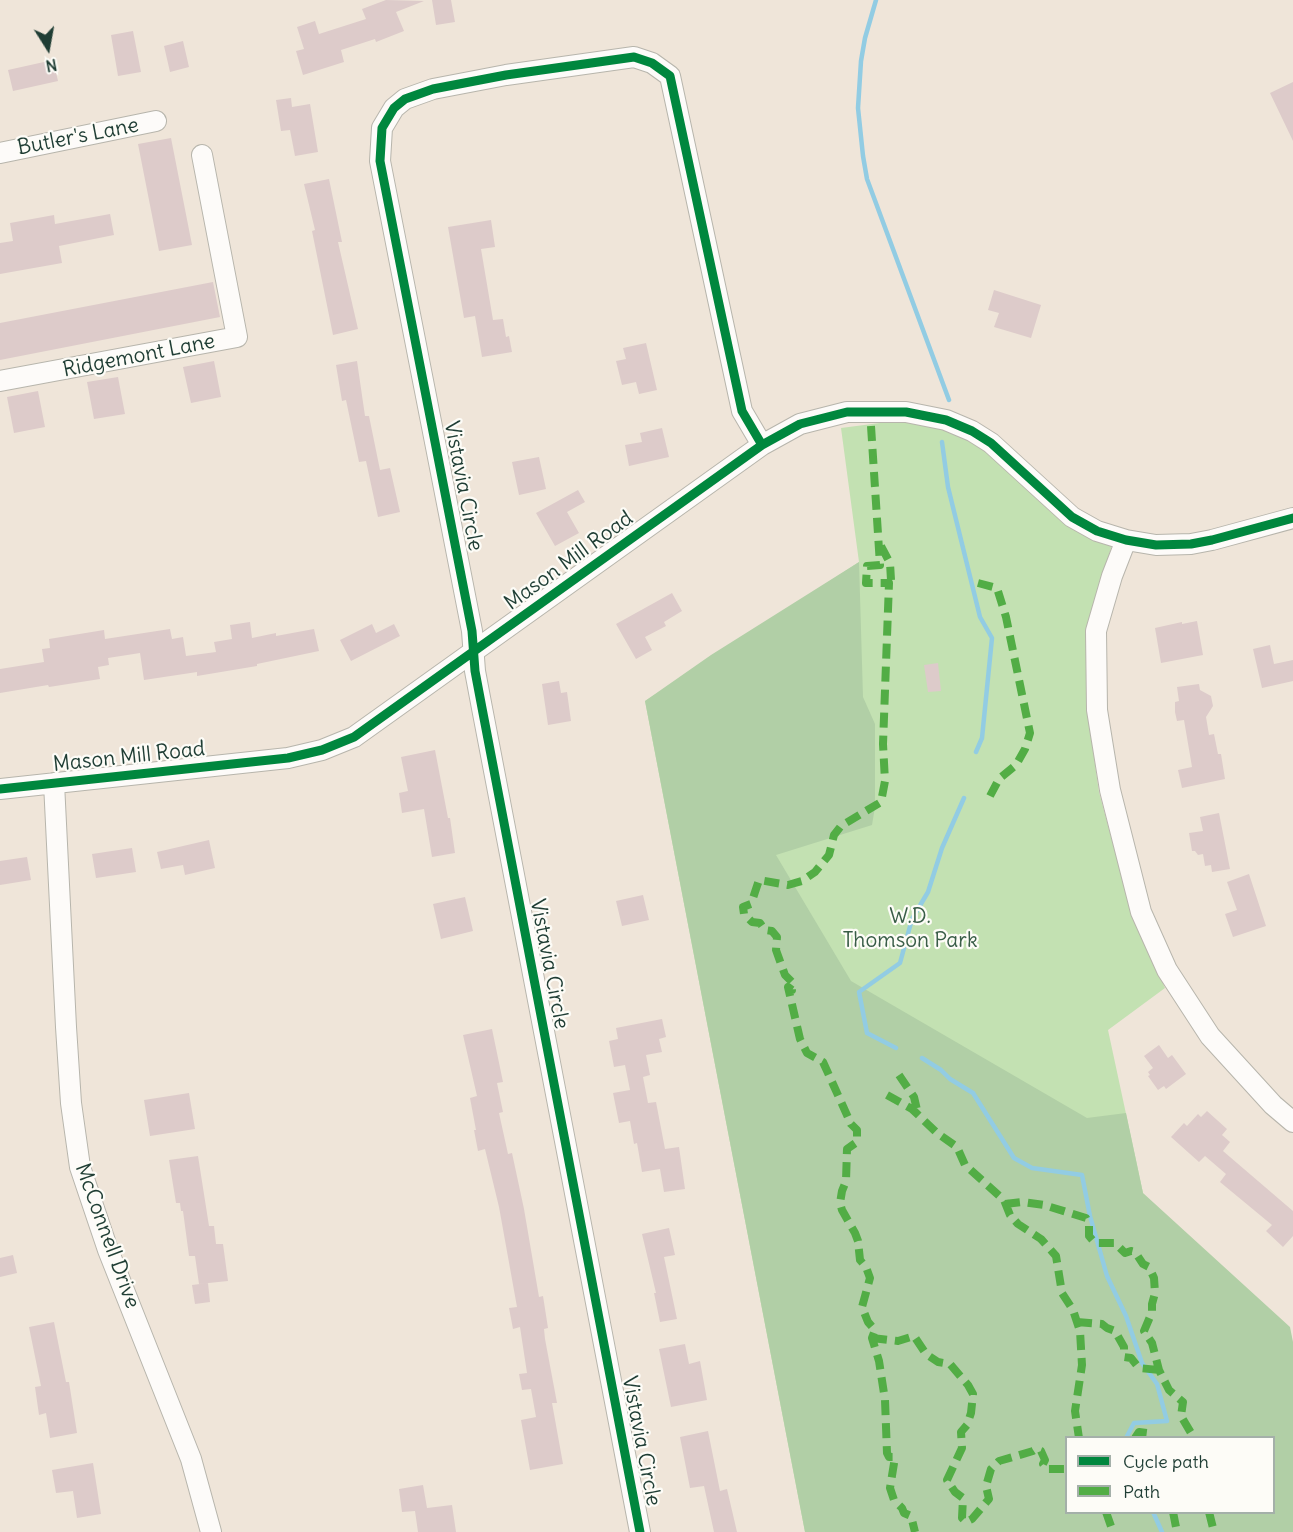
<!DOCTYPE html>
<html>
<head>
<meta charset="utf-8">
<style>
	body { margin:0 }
	#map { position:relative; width:1293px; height:1532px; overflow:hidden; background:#efe5d9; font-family:Delius,sans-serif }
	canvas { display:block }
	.legend { position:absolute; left:1065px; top:1436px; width:210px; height:78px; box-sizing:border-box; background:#fdfcf7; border:2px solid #a4b0a9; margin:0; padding:8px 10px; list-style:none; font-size:18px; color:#1f3d34 }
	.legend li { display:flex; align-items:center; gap:12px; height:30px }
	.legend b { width:30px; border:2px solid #a4b0a9 }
	.north { position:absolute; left:18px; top:18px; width:60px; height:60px; -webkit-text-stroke:4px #fdfcf7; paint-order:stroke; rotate:169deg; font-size:16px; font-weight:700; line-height:24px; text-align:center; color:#1f3d34 }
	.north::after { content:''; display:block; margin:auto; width:21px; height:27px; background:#1f3d34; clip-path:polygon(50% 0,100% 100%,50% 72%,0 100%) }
</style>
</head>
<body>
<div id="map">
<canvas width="1293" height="1532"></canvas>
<ul class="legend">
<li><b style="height:8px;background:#00873e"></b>Cycle path</li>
<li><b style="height:8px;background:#52ad45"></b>Path</li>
</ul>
<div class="north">N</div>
</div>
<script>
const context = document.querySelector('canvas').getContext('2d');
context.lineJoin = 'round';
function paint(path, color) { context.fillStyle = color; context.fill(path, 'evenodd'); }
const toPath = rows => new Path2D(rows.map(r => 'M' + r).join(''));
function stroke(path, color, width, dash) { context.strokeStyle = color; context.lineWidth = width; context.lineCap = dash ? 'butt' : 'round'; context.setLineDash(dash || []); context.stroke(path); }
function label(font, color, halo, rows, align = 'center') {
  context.font = font + ' Delius,sans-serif'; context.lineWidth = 4.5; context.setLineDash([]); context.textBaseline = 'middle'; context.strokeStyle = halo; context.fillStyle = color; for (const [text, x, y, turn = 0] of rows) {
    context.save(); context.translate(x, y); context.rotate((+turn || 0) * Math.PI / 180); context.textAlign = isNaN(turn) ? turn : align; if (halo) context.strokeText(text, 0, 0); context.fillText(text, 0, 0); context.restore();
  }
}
paint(toPath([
	[903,420,949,429,986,452,1068,525,1112,545,1086,629,1087,708,1099,792,1131,911,1165,988,1108,1030,1143,1193,1066,1438,1066,1512,805,1532,645,701,859,562,841,428]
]), '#c3e1b2');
paint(toPath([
	[859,562,863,697,875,724,875,807,872,825,776,855,851,981,1087,1118,1126,1113,1143,1193,1290,1327,1293,1342,1293,1532,805,1532,645,701,711,655],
	[1066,1438,1274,1438,1274,1512,1066,1512]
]), '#b1cfa6');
stroke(toPath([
	[876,0,865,38,861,61,858,108,863,156,867,179,949,400],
	[942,442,948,487,980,617,992,638,982,738,976,752],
	[896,1048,867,1033,859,992,900,963,912,919,928,892,942,848,964,798],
	[922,1058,941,1070,950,1079,973,1093,1014,1158,1032,1168,1082,1175,1090,1216,1107,1276,1126,1316,1142,1363,1157,1384,1167,1421,1134,1423,1126,1438],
	[1153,1512,1162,1532]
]), '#92cce3', 4.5);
paint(toPath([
	[386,0,424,1,396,12,404,31,376,42,375,39,341,50,344,62,303,75,296,51,304,49,297,27,315,21,319,34,366,19,362,9],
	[432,0,451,0,455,22,436,25],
	[133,31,141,72,118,76,111,35],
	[183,41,189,67,170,72,164,46],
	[53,60,58,81,13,91,8,70],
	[1293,82,1293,141,1270,93],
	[291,98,292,107,310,104,318,152,295,156,290,130,281,131,276,100],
	[171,138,192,245,159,251,138,144],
	[329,179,342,242,338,242,358,329,333,335,312,231,315,230,304,184],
	[110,214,114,235,59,246,62,263,0,274,0,243,13,241,10,223,54,215,55,224],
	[491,220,495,247,481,249,493,320,503,319,506,337,509,336,512,352,482,357,475,316,464,318,448,227],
	[213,282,220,317,0,360,0,323],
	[994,290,1041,305,1031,338,994,327,999,313,988,310],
	[646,343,657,390,639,394,636,382,622,385,616,361,626,359,623,348],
	[214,361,221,397,191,403,183,367],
	[357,361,365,416,369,416,380,470,390,468,400,512,378,517,366,461,359,462,346,400,342,401,336,365],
	[118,377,125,414,94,419,87,382],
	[38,391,45,427,14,433,7,397],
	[662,428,669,457,629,466,625,445,642,442,640,433],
	[539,457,546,489,519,495,512,462],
	[578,490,585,502,567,512,579,533,555,546,536,513],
	[672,593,682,611,664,622,666,626,645,637,652,650,636,659,616,624],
	[1197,621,1203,655,1161,663,1155,628,1182,622,1182,624],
	[250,622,252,638,276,633,276,636,314,629,319,651,257,664,257,666,197,676,197,672,144,680,140,653,108,658,109,665,98,667,100,679,49,687,48,685,0,693,0,669,44,662,42,649,50,648,49,639,104,630,105,639,170,629,172,639,183,637,186,656,216,652,214,642,232,639,230,625],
	[372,624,376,633,394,624,400,636,351,661,340,640],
	[1270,645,1274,664,1293,660,1293,681,1262,688,1253,649],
	[938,663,941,691,928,692,924,665],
	[559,681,561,693,567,692,571,721,548,725,542,684],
	[1199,684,1200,690,1211,696,1213,706,1206,717,1209,735,1214,734,1218,754,1221,754,1225,779,1182,788,1178,770,1192,767,1184,720,1177,721,1175,712,1175,702,1179,701,1177,687],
	[435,750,448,818,450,818,455,853,432,857,424,809,402,813,399,793,408,791,401,757],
	[1219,813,1230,869,1212,872,1211,865,1205,866,1203,854,1198,855,1195,851,1192,851,1189,833,1203,831,1200,817],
	[209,840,215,868,185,875,183,865,161,869,157,852],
	[132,848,136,872,96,878,92,854],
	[27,857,31,880,0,885,0,861],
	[1249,874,1266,926,1233,937,1225,914,1237,910,1227,882],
	[643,895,649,920,622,926,616,901],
	[465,897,473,931,441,939,433,904],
	[662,1019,666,1037,659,1039,662,1052,646,1055,650,1075,643,1077,648,1103,656,1102,665,1149,679,1147,685,1189,664,1192,660,1169,642,1172,637,1143,634,1144,630,1121,619,1123,613,1093,630,1090,625,1065,614,1067,609,1041,618,1039,616,1028],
	[492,1029,503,1082,497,1083,503,1112,499,1113,508,1154,512,1153,524,1209,539,1297,543,1296,548,1328,544,1329,545,1339,557,1403,552,1403,563,1464,530,1470,521,1420,536,1417,531,1389,522,1390,519,1374,527,1373,520,1327,513,1329,509,1308,517,1307,499,1207,485,1149,478,1151,474,1130,476,1130,470,1098,477,1096,463,1035],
	[1159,1045,1168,1058,1172,1055,1186,1074,1166,1089,1164,1086,1158,1090,1148,1076,1150,1075,1148,1072,1153,1068,1144,1056],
	[189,1093,195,1129,150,1136,144,1100],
	[1207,1111,1227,1129,1222,1135,1230,1142,1223,1151,1293,1211,1293,1236,1283,1247,1266,1231,1272,1225,1220,1182,1226,1174,1205,1156,1199,1162,1171,1137,1184,1123,1187,1126,1198,1114,1201,1117],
	[198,1156,209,1226,214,1226,216,1244,223,1244,228,1281,199,1284,195,1256,189,1256,183,1211,181,1211,180,1203,176,1203,169,1160],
	[669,1228,675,1255,664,1257,677,1319,660,1322,654,1293,656,1293,642,1234],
	[13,1255,17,1273,0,1277,0,1258],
	[208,1283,210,1302,195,1304,192,1285],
	[54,1322,66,1382,69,1382,77,1433,50,1438,46,1413,39,1415,35,1387,41,1386,29,1327],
	[685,1344,689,1364,700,1361,707,1400,671,1407,659,1349],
	[708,1431,720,1491,727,1489,737,1532,714,1532,704,1486,690,1488,680,1437],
	[93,1463,101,1514,77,1518,73,1491,56,1493,52,1470],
	[423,1485,427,1508,452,1505,456,1532,418,1532,415,1511,402,1512,399,1489]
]), '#ddcbca');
const minor = toPath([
	[0,153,156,121],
	[0,381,237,337,202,155],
	[1126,540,1112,576,1096,631,1097,710,1110,790,1141,912,1167,970,1210,1036,1273,1105,1293,1122],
	[54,783,66,1027,71,1103,80,1167,108,1250,191,1459,211,1532],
	[0,789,288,758,322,750,354,737,762,445,800,424,847,412,906,412,946,420,972,431,991,443,1072,517,1097,531,1126,540,1156,545,1191,544,1212,540,1293,518],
	[640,1532,482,708,475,671,472,631,380,161,382,128,394,108,405,99,433,89,506,75,634,57,652,63,670,76,742,411,762,445]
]);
stroke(minor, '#b7b5ac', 22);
stroke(minor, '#fdfbf9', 20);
stroke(toPath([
	[871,426,880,565,867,566,866,583,889,583,883,744,885,781,881,802,841,826,834,835,829,855,815,872,802,881,788,885,759,880,751,904,743,907,744,914,752,922,760,923,765,930,772,931,777,937,776,950,785,975,792,982,792,990,788,987,800,1039,807,1053,823,1062,851,1124,857,1130,857,1142,847,1149,846,1181,842,1191,840,1203,842,1210,855,1233,858,1241,860,1260,866,1267,870,1278,862,1307,868,1322,875,1330,872,1338,879,1361,885,1400,887,1453,889,1457,895,1457,890,1488,894,1500,902,1508,904,1513,911,1516,915,1532],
	[881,546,890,563,891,580],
	[978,583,997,588,1006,617,1030,733,1025,749,1016,765,999,779,990,796],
	[899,1075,914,1097,918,1114],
	[887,1095,912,1109,937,1133,957,1147,965,1165,1004,1200,1010,1215,1018,1224,1041,1239,1056,1256,1062,1293,1073,1310,1080,1331,1082,1365,1075,1411,1079,1438],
	[1005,1204,1023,1202,1044,1205,1086,1218,1089,1225,1089,1236,1095,1243,1115,1243,1125,1253,1131,1251,1135,1252,1143,1264,1149,1267,1154,1278,1155,1293,1152,1304,1152,1312,1144,1331,1152,1343,1159,1370,1169,1390,1183,1402,1181,1416,1194,1438],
	[1077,1322,1102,1324,1107,1328,1115,1331,1124,1347,1124,1357,1131,1358,1139,1368,1159,1370],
	[872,1338,898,1341,914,1336,926,1354,938,1362,950,1364,968,1385,973,1394,971,1413,967,1425,961,1432,962,1448,947,1480,955,1492,963,1498,962,1518,966,1522,972,1519,989,1499,986,1486,991,1469,999,1461,1033,1451,1036,1449,1041,1451,1045,1460,1043,1464,1047,1469,1066,1469],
	[1135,1438,1139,1432,1147,1433,1152,1438],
	[1106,1512,1113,1532],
	[1173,1512,1177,1532],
	[1209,1512,1214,1532]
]), '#52ad45', 8, [15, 8]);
stroke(toPath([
	[0,789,288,758,322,750,354,737,762,445,800,424,847,412,906,412,946,420,972,431,991,443,1072,517,1097,531,1126,540,1156,545,1191,544,1212,540,1293,518],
	[640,1532,482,708,475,671,472,631,380,161,382,128,394,108,405,99,433,89,506,75,634,57,652,63,670,76,742,411,762,445]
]), '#00873e', 9);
label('21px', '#1f3d34', '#fdfcf7', [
	["Butler's Lane",78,137,-11],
	["Ridgemont Lane",139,356,-11],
	["Vistavia Circle",463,486,79],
	["Mason Mill Road",569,561,-36],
	["Mason Mill Road",129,757,-6],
	["Vistavia Circle",549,964,79],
	["McConnell Drive",107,1236,70],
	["Vistavia Circle",641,1441,79]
]);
label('21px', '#395d47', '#fdfcf7', [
	["W.D.",910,917],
	["Thomson Park",910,941]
]);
</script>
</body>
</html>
